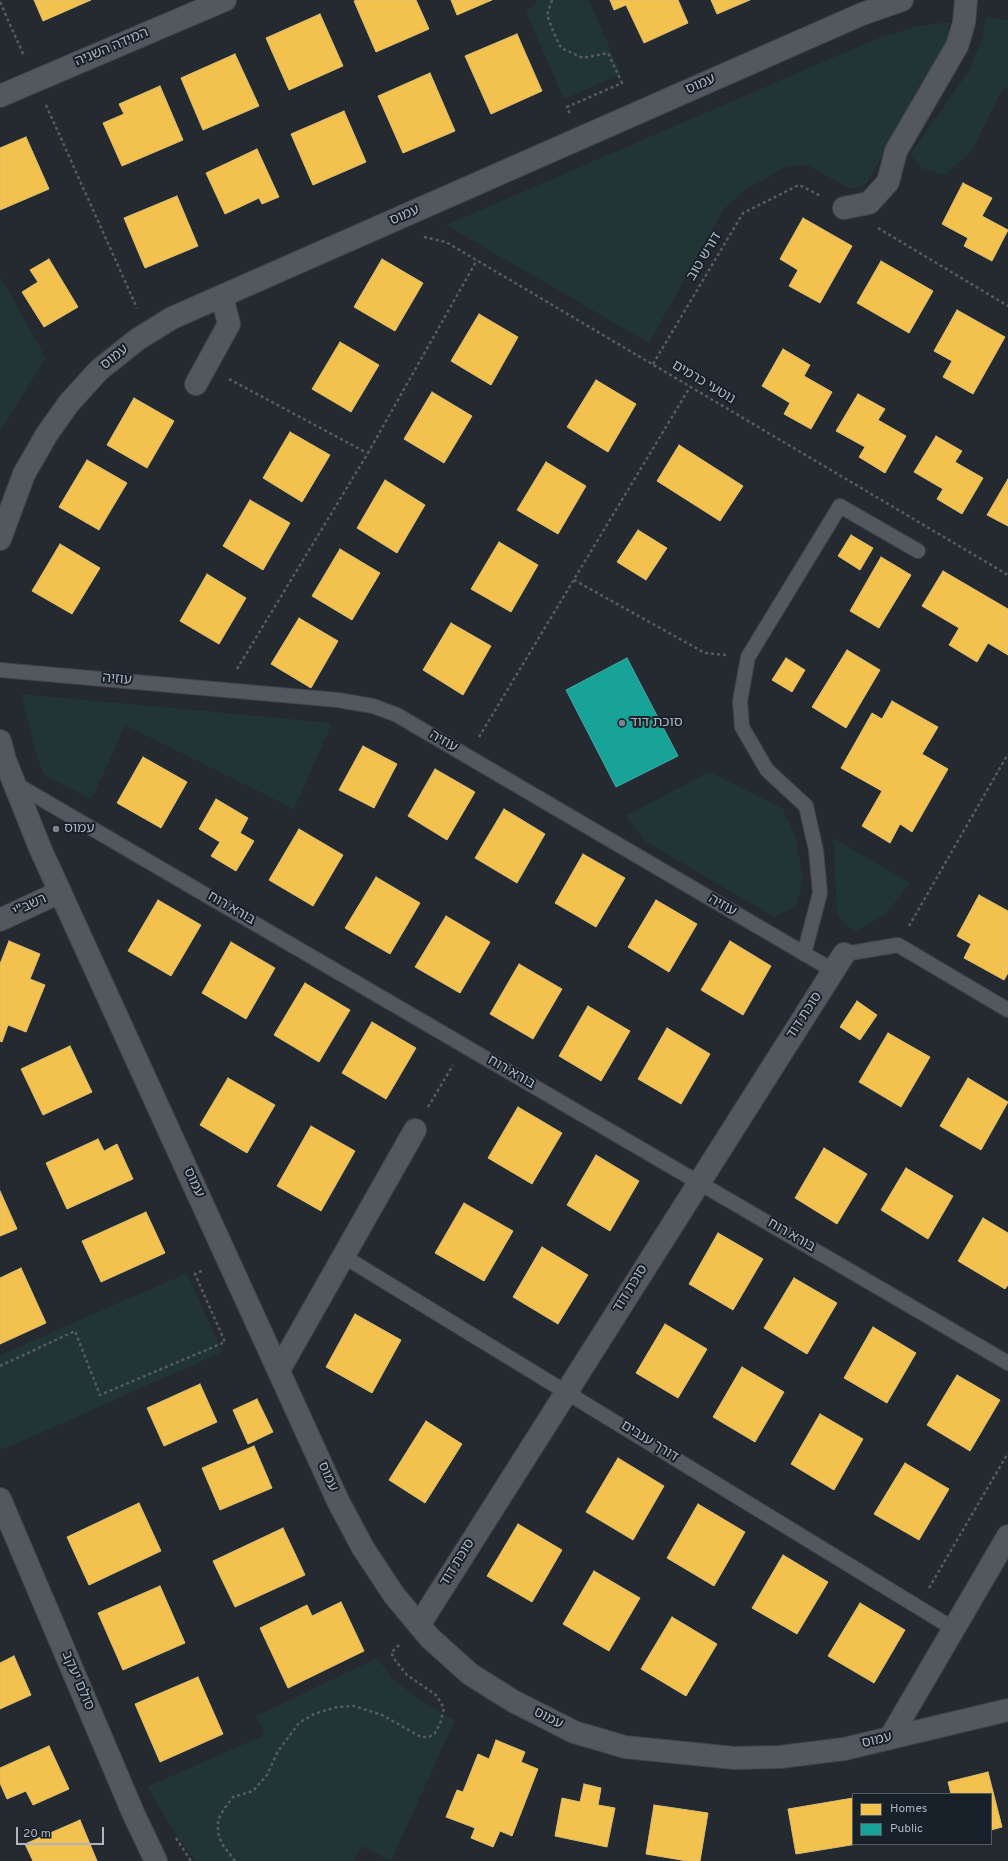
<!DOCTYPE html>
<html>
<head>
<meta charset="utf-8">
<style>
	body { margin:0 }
	#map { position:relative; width:1008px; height:1861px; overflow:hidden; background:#242a2f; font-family:Overpass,sans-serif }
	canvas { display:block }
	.legend { position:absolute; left:852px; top:1793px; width:140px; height:52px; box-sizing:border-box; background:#182029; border:1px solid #535c66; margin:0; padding:5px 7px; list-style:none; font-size:12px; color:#abb6c2 }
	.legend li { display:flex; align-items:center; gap:8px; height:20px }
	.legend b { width:20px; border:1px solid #535c66 }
	.scale { position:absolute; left:16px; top:1827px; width:88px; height:18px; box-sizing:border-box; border:2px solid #abb6c2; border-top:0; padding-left:5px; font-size:12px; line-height:14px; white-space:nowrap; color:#abb6c2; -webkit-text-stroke:3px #182029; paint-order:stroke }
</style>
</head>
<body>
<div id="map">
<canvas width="1008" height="1861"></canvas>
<ul class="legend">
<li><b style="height:11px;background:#f2c14e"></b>Homes</li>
<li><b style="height:11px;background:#17a398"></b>Public</li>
</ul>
<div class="scale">20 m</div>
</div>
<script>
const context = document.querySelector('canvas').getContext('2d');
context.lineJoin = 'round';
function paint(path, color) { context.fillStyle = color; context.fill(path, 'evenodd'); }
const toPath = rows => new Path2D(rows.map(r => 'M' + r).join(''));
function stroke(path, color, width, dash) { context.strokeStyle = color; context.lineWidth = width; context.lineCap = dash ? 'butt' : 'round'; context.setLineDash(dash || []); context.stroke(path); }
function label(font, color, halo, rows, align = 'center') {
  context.font = font + ' Overpass,"Noto Sans Hebrew",sans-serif'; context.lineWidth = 4; context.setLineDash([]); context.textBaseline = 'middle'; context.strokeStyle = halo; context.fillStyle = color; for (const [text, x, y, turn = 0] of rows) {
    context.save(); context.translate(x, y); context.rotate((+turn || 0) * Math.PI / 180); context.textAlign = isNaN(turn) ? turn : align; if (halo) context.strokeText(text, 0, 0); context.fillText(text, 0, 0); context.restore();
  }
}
paint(toPath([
	[536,0,589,0,621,74,564,99,525,10,537,5],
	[987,17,1008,21,1008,88,1003,88,972,150,945,175,921,168,910,154,969,71,980,44],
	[949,22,948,40,865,185,850,189,807,165,788,166,748,188,724,209,649,343,446,225,876,39,919,26],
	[0,276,46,358,0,431],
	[21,694,332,723,294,809,125,725,92,799,44,775,35,750],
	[709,772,783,809,796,838,803,879,796,907,774,917,645,841,626,816],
	[833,838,910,883,885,915,854,932,837,915],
	[187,1273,222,1352,2,1450,0,1444,0,1355],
	[377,1658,394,1680,422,1701,455,1720,391,1861,362,1846,354,1861,196,1861,179,1839,147,1787,265,1735,256,1716]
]), '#223535');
const homes = toPath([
	[34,0,91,0,43,21,34,0],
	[357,0,416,0,429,29,376,52,354,1,357,0],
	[451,0,492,0,457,15,451,0],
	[610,0,678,0,688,23,644,43,626,5,614,10,610,0],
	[711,0,750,0,717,14,711,0],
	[320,14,343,66,289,90,266,38,320,14],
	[517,34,542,91,491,114,465,56,517,34],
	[235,54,259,106,203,130,181,78,235,54],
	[430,73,455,131,403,153,378,96,430,73],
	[160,86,183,140,122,166,103,123,124,114,119,104,160,86],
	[344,111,366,162,313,185,291,134,344,111],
	[26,137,49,189,0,210,0,148,26,137],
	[257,149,279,197,262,204,259,198,225,214,206,173,257,149],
	[963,183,992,198,982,216,1008,230,992,261,964,246,968,238,942,224,963,183],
	[177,196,198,246,145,268,124,218,177,196],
	[803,218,852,246,820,303,789,286,798,270,780,259,803,218],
	[49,259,78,307,44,327,22,292,38,282,30,270,49,259],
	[382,259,423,283,395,331,354,307,382,259],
	[881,261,933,291,909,333,857,303,881,261],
	[957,310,1005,337,973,394,943,377,952,361,934,351,957,310],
	[479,314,518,337,491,385,451,361,479,314],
	[340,342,379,365,351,412,312,389,340,342],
	[783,349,810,365,804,376,832,392,811,429,784,414,790,403,762,386,783,349],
	[596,380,636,404,608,452,567,427,596,380],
	[432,392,472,416,444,463,404,439,432,392],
	[858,394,885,409,878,420,906,436,885,473,859,457,865,447,836,431,858,394],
	[134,398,174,421,147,468,107,445,134,398],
	[290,432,330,455,302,502,263,478,290,432],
	[936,436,962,451,955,462,983,478,962,514,937,499,943,489,914,472,936,436],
	[679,445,743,486,720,521,657,481,679,445],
	[87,460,127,483,99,530,59,507,87,460],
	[546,462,586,486,558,534,517,510,546,462],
	[1008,479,1008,526,987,515,1008,479],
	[385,480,425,505,397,553,357,528,385,480],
	[250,500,290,523,263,570,223,546,250,500],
	[638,530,667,548,646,580,617,562,638,530],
	[851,535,873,548,860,570,838,556,851,535],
	[499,542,538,565,511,612,471,589,499,542],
	[60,544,100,568,72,614,32,591,60,544],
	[340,549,380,573,352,620,312,596,340,549],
	[881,557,911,575,879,628,850,611,881,557],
	[943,571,1008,609,1008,655,988,643,977,662,949,645,959,628,922,606,943,571],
	[207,574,246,598,219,644,180,621,207,574],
	[299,618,338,641,311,688,271,664,299,618],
	[451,623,491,646,463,695,423,670,451,623],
	[847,650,880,670,846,728,812,707,847,650],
	[786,658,805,670,792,692,772,680,786,658],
	[892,701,938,727,922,754,948,769,912,832,900,824,890,843,862,826,882,791,841,768,872,713,882,719,892,701],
	[363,746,397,764,374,808,339,790,363,746],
	[143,757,187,782,161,828,117,803,143,757],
	[435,769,475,792,447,840,408,816,435,769],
	[216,799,248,818,240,833,254,841,236,871,211,856,220,842,199,829,216,799],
	[504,809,545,834,517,883,475,858,504,809],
	[299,829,343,855,313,906,269,880,299,829],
	[583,854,625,878,596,927,555,903,583,854],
	[376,877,420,903,390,954,345,928,376,877],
	[979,895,1008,911,1008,973,1004,980,964,958,971,944,957,936,979,895],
	[158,900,201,925,171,976,128,951,158,900],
	[656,900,697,924,669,972,628,947,656,900],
	[446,916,490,942,460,993,415,967,446,916],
	[9,941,40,954,30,979,45,985,26,1032,8,1025,2,1042,0,1041,0,964,9,941],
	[730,941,771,966,743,1015,701,990,730,941],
	[231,942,275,968,246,1019,202,993,231,942],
	[519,964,562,989,533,1039,490,1014,519,964],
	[305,983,350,1010,319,1062,274,1035,305,983],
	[857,1001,877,1015,860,1040,840,1027,857,1001],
	[588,1006,630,1031,601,1081,559,1056,588,1006],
	[372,1022,416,1048,386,1099,342,1073,372,1022],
	[667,1028,710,1054,681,1104,638,1079,667,1028],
	[888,1033,930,1057,901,1107,859,1082,888,1033],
	[70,1046,92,1092,43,1115,21,1069,70,1046],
	[228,1078,275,1105,247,1153,200,1125,228,1078],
	[968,1078,1008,1102,981,1150,940,1126,968,1078],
	[518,1107,562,1133,532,1184,488,1158,518,1107],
	[311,1126,355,1151,321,1211,277,1186,311,1126],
	[98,1139,104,1151,117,1144,133,1179,67,1209,46,1163,98,1139],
	[824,1148,867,1174,837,1224,795,1198,824,1148],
	[596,1155,639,1181,610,1231,567,1205,596,1155],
	[906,1168,953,1196,928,1239,881,1210,906,1168],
	[0,1191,17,1229,0,1236,0,1191],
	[464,1203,513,1231,484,1281,435,1253,464,1203],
	[146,1212,165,1253,101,1282,82,1241,146,1212],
	[983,1218,1008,1233,1008,1285,1005,1289,958,1261,983,1218],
	[718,1233,763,1259,733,1310,689,1284,718,1233],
	[542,1247,588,1275,558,1324,513,1297,542,1247],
	[21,1268,46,1323,0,1344,0,1278,21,1268],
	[794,1278,837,1303,807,1354,764,1328,794,1278],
	[355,1314,401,1340,372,1393,326,1367,355,1314],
	[665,1324,707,1349,678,1398,636,1373,665,1324],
	[873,1327,916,1353,887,1403,844,1378,873,1327],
	[742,1367,784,1392,755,1442,713,1417,742,1367],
	[957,1375,1000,1400,970,1451,927,1425,957,1375],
	[200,1384,217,1422,164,1446,147,1408,200,1384],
	[257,1399,273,1432,248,1444,233,1410,257,1399],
	[820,1414,863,1439,834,1490,791,1464,820,1414],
	[426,1421,462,1444,425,1503,389,1480,426,1421],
	[254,1446,272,1488,220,1510,202,1468,254,1446],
	[618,1458,664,1486,633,1540,586,1512,618,1458],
	[905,1463,949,1489,919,1540,874,1514,905,1463],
	[139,1503,161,1551,89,1585,67,1537,139,1503],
	[698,1504,745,1532,714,1586,667,1558,698,1504],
	[518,1524,562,1550,532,1602,487,1576,518,1524],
	[283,1528,305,1575,235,1607,213,1561,283,1528],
	[783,1555,828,1582,797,1634,752,1608,783,1555],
	[594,1571,640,1598,609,1651,563,1624,594,1571],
	[160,1586,185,1643,123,1670,98,1613,160,1586],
	[341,1602,364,1651,288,1688,260,1628,307,1605,312,1616,341,1602],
	[860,1603,905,1630,874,1683,828,1656,860,1603],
	[672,1617,717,1644,686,1696,641,1669,672,1617],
	[14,1656,31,1695,0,1709,0,1663,14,1656],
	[198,1677,223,1734,160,1762,135,1704,198,1677],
	[496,1740,525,1752,521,1762,538,1769,512,1836,500,1831,493,1847,471,1838,475,1828,446,1817,457,1790,463,1792,478,1754,489,1759,496,1740],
	[49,1746,69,1789,33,1805,26,1791,7,1799,0,1783,0,1768,49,1746],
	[988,1772,1002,1827,991,1830,991,1794,951,1794,948,1782,988,1772],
	[584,1784,601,1788,598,1805,615,1808,607,1847,555,1836,562,1798,580,1802,584,1784],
	[853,1798,853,1844,857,1844,796,1854,788,1809,853,1798],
	[654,1805,708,1813,700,1861,687,1861,646,1854,654,1805],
	[80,1820,97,1861,33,1861,25,1844,80,1820]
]);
paint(homes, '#f2c14e');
stroke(homes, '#ddbe71', 1);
const public = toPath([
	[627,658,678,756,616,787,566,690,627,658]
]);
paint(public, '#17a398');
stroke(public, '#43a9a5', 1);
const service = toPath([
	[0,670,338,700,373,706,397,715,834,971],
	[14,783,1008,1363],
	[804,954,820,893,816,850,806,806,767,770,742,727,740,701,748,657,840,506,918,551],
	[844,954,898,945,1008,1010],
	[343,1256,954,1629]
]);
const minor = toPath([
	[0,96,225,0],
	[844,208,869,203,888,182,896,151,957,46,964,23,966,0],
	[196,384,229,324,222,297],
	[0,920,60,892],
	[279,1370,415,1130],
	[0,1499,134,1815,156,1861],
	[419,1625,844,954],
	[890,1738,1008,1536]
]);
const tertiary = toPath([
	[0,539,24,474,47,434,69,403,99,370,138,339,172,318,862,14,902,0],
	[0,741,5,760,40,848,338,1501,363,1548,394,1595,430,1638,470,1674,513,1701,574,1732,625,1747,734,1758,780,1757,844,1749,1008,1710]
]);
stroke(service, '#404448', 16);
stroke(minor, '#404448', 24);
stroke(tertiary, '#404448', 24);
stroke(toPath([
	[552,0,547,15,553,31,561,48,583,58,608,53,622,83,567,107,570,114],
	[0,2,24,56],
	[46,105,137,308],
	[878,228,1008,306],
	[424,237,446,242,1008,575],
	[653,364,743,213,799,185,821,196],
	[229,379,367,453],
	[574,580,705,653,726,655],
	[237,669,368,453,477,260],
	[479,737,690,387],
	[909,926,1008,754],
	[428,1107,453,1065],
	[0,1366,75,1331,100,1395,225,1342,195,1274,204,1270],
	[929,1588,1008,1453],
	[176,1838,191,1861],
	[235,1861,222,1844,218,1833,218,1820,224,1809,233,1797,253,1791,267,1775,278,1751,299,1723,314,1714,337,1707,354,1706,382,1715,421,1737,429,1737,435,1733,440,1724,444,1708,436,1695,407,1675,395,1660,391,1653,400,1644]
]), '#565c61', 2.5, [3, 3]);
stroke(service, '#52585e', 14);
stroke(minor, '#52585e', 22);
stroke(tertiary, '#52585e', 22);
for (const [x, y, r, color] of [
	[622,723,4,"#7c858f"],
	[56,829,4,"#7c858f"]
]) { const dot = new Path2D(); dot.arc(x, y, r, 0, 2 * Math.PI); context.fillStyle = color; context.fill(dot); stroke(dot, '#182029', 1.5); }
label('14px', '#abb6c2', '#182029', [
	["המידה השניה",112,48,-23],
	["עמוס",701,85,-24],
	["עמוס",405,216,-24],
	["דורש טוב",705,257,-59],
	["עמוס",115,358,-39],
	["נוטעי כרמים",703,383,31],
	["עוזיה",117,680,5],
	["עוזיה",443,742,30],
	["רשב\"י",30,906,-25],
	["עוזיה",722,906,30],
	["בורא רוח",231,909,30],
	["סוכת דוד",805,1016,-57],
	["בורא רוח",511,1073,30],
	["עמוס",193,1183,65],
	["בורא רוח",791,1236,30],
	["סוכת דוד",631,1289,-58],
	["דורך ענבים",649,1442,32],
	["עמוס",327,1477,66],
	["סוכת דוד",458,1563,-58],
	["סולם יעקב",77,1681,67],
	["עמוס",548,1719,27],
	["עמוס",877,1741,-13]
]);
label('14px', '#abb6c2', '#182029', [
	["סוכת דוד",630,723],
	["עמוס",64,829]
], 'left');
</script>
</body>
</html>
